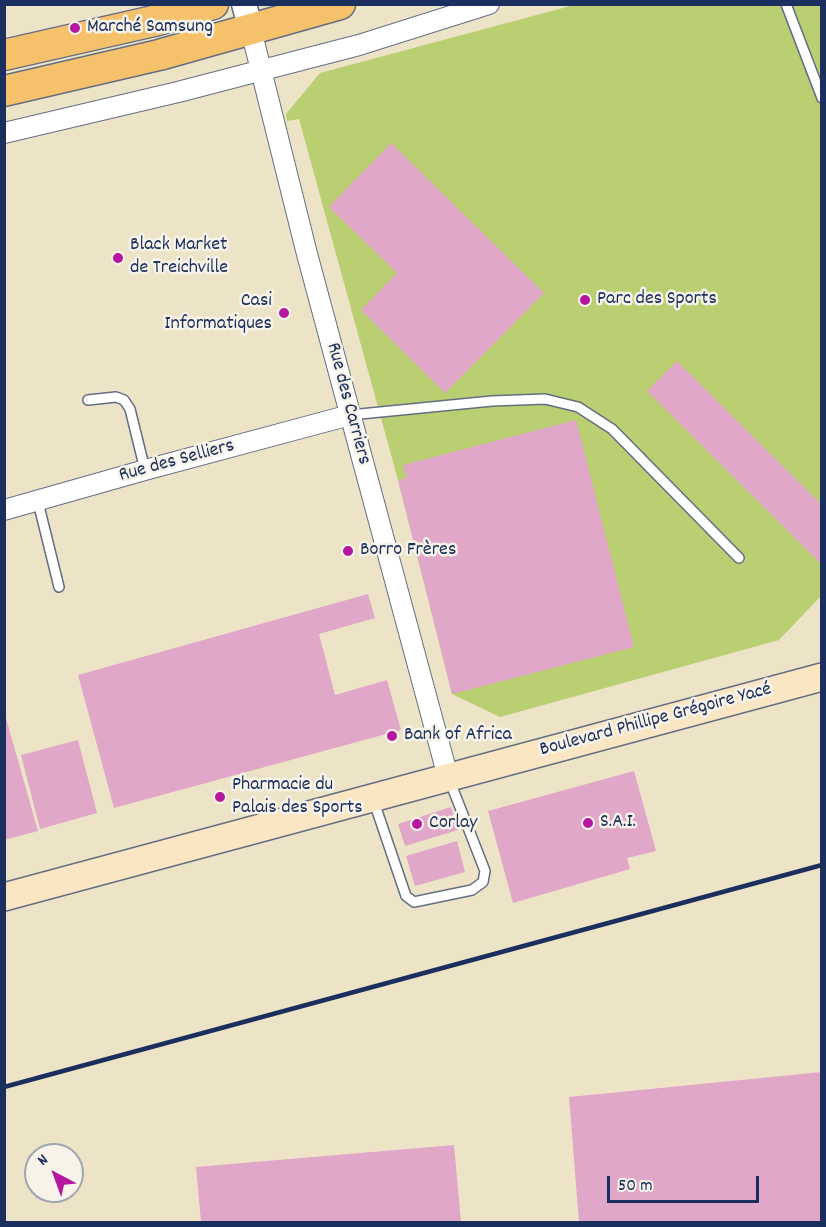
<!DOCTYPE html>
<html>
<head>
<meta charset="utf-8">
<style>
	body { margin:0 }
	#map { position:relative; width:826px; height:1227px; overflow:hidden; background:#ede4c7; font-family:Dekko,sans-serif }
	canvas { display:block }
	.frame { position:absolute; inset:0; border:6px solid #1b2f5e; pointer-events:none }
	.north { position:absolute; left:24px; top:1143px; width:60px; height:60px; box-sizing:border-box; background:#f7f3e8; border:2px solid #9fa5b1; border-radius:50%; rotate:319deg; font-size:16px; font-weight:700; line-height:24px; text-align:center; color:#1b2f5e }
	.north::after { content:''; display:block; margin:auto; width:21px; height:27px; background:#b5179e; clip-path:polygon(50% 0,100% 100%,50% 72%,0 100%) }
	.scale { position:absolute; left:607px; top:1176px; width:152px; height:27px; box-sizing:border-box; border:3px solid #1b2f5e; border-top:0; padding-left:8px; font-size:18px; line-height:21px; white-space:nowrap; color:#1b2f5e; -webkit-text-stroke:4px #f7f3e8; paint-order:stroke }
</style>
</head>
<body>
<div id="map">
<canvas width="826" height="1227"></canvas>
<div class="frame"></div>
<div class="north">N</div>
<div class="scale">50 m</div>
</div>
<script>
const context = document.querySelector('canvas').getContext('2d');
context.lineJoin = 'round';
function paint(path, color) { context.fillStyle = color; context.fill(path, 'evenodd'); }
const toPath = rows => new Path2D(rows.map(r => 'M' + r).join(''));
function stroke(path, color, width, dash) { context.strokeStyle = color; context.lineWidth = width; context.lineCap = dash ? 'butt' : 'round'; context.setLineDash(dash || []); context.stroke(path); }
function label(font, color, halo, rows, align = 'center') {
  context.font = font + ' Dekko,sans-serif'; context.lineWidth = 5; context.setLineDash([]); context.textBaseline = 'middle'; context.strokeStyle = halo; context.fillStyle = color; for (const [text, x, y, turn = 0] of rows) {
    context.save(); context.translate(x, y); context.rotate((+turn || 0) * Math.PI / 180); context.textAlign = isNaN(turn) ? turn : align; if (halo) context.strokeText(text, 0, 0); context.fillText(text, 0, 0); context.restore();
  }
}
paint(toPath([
	[574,5,821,5,821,596,779,640,500,717,452,694,398,480,299,119,287,121,286,114,320,73]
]), '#bace72');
paint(toPath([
	[391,143,544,293,445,393,361,310,397,273,329,207],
	[677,361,822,505,822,565,647,391],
	[576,420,634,647,452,694,398,480,407,478,403,465],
	[368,594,375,618,319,634,335,695,387,680,401,730,114,808,78,675],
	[4,711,38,831,4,840],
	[78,740,97,813,40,829,21,755],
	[634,771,656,851,627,858,630,869,513,903,488,811],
	[451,807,458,830,405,846,398,824],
	[457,841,465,872,415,886,406,856],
	[822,1072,822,1222,579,1222,569,1097],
	[454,1145,461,1222,201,1222,196,1167]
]), '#e1a7c8');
const service = toPath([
	[786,4,822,98],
	[88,400,116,397,124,400,130,409,145,470],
	[350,415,492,401,545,399,578,407,612,429,739,558],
	[38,502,59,587],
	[373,799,406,896,414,902,472,890,483,882,485,871,449,779]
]);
const minor = toPath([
	[251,30,307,254,448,777],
	[4,133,178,92,359,45,489,4],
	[4,510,145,470,350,415]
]);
const tertiary = toPath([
	[244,4,251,30]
]);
const secondary = toPath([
	[4,897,822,677]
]);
const primary = toPath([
	[4,55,158,20,213,4],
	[4,91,159,55,340,4]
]);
stroke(service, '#646e83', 12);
stroke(minor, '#646e83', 22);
stroke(tertiary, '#646e83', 27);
stroke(secondary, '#646e83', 30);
stroke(primary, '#646e83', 33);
stroke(service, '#fff', 9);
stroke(minor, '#fff', 20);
stroke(tertiary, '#fff', 24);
stroke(secondary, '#fbe6c4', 27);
stroke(primary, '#f5c16b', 30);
stroke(toPath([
	[4,1087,822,865]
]), '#1b2f5e', 4.5);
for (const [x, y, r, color] of [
	[75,28,6,"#b5179e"],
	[118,258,6,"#b5179e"],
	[585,300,6,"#b5179e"],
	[284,313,6,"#b5179e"],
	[348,551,6,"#b5179e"],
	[392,736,6,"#b5179e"],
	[220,797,6,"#b5179e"],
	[588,823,6,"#b5179e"],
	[417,824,6,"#b5179e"]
]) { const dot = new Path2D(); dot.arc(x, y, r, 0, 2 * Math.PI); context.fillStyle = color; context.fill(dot); stroke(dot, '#f7f3e8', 2); }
label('20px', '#1b2f5e', '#f7f3e8', [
	["Marché Samsung",87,28],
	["Black Market",130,246],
	["de Treichville",130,269],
	["Parc des Sports",597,300],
	["Casi",272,302,"right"],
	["Informatiques",272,325,"right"],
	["Borro Frères",360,551],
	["Bank of Africa",404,736],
	["Pharmacie du",232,786],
	["Palais des Sports",232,809],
	["S.A.I.",600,823],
	["Corlay",429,824]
], 'left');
label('20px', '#1b2f5e', '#f7f3e8', [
	["Rue des Carriers",347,404,75],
	["Rue des Selliers",177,462,-15],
	["Boulevard Phillipe Grégoire Yacé",656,721,-15]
]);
</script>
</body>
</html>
